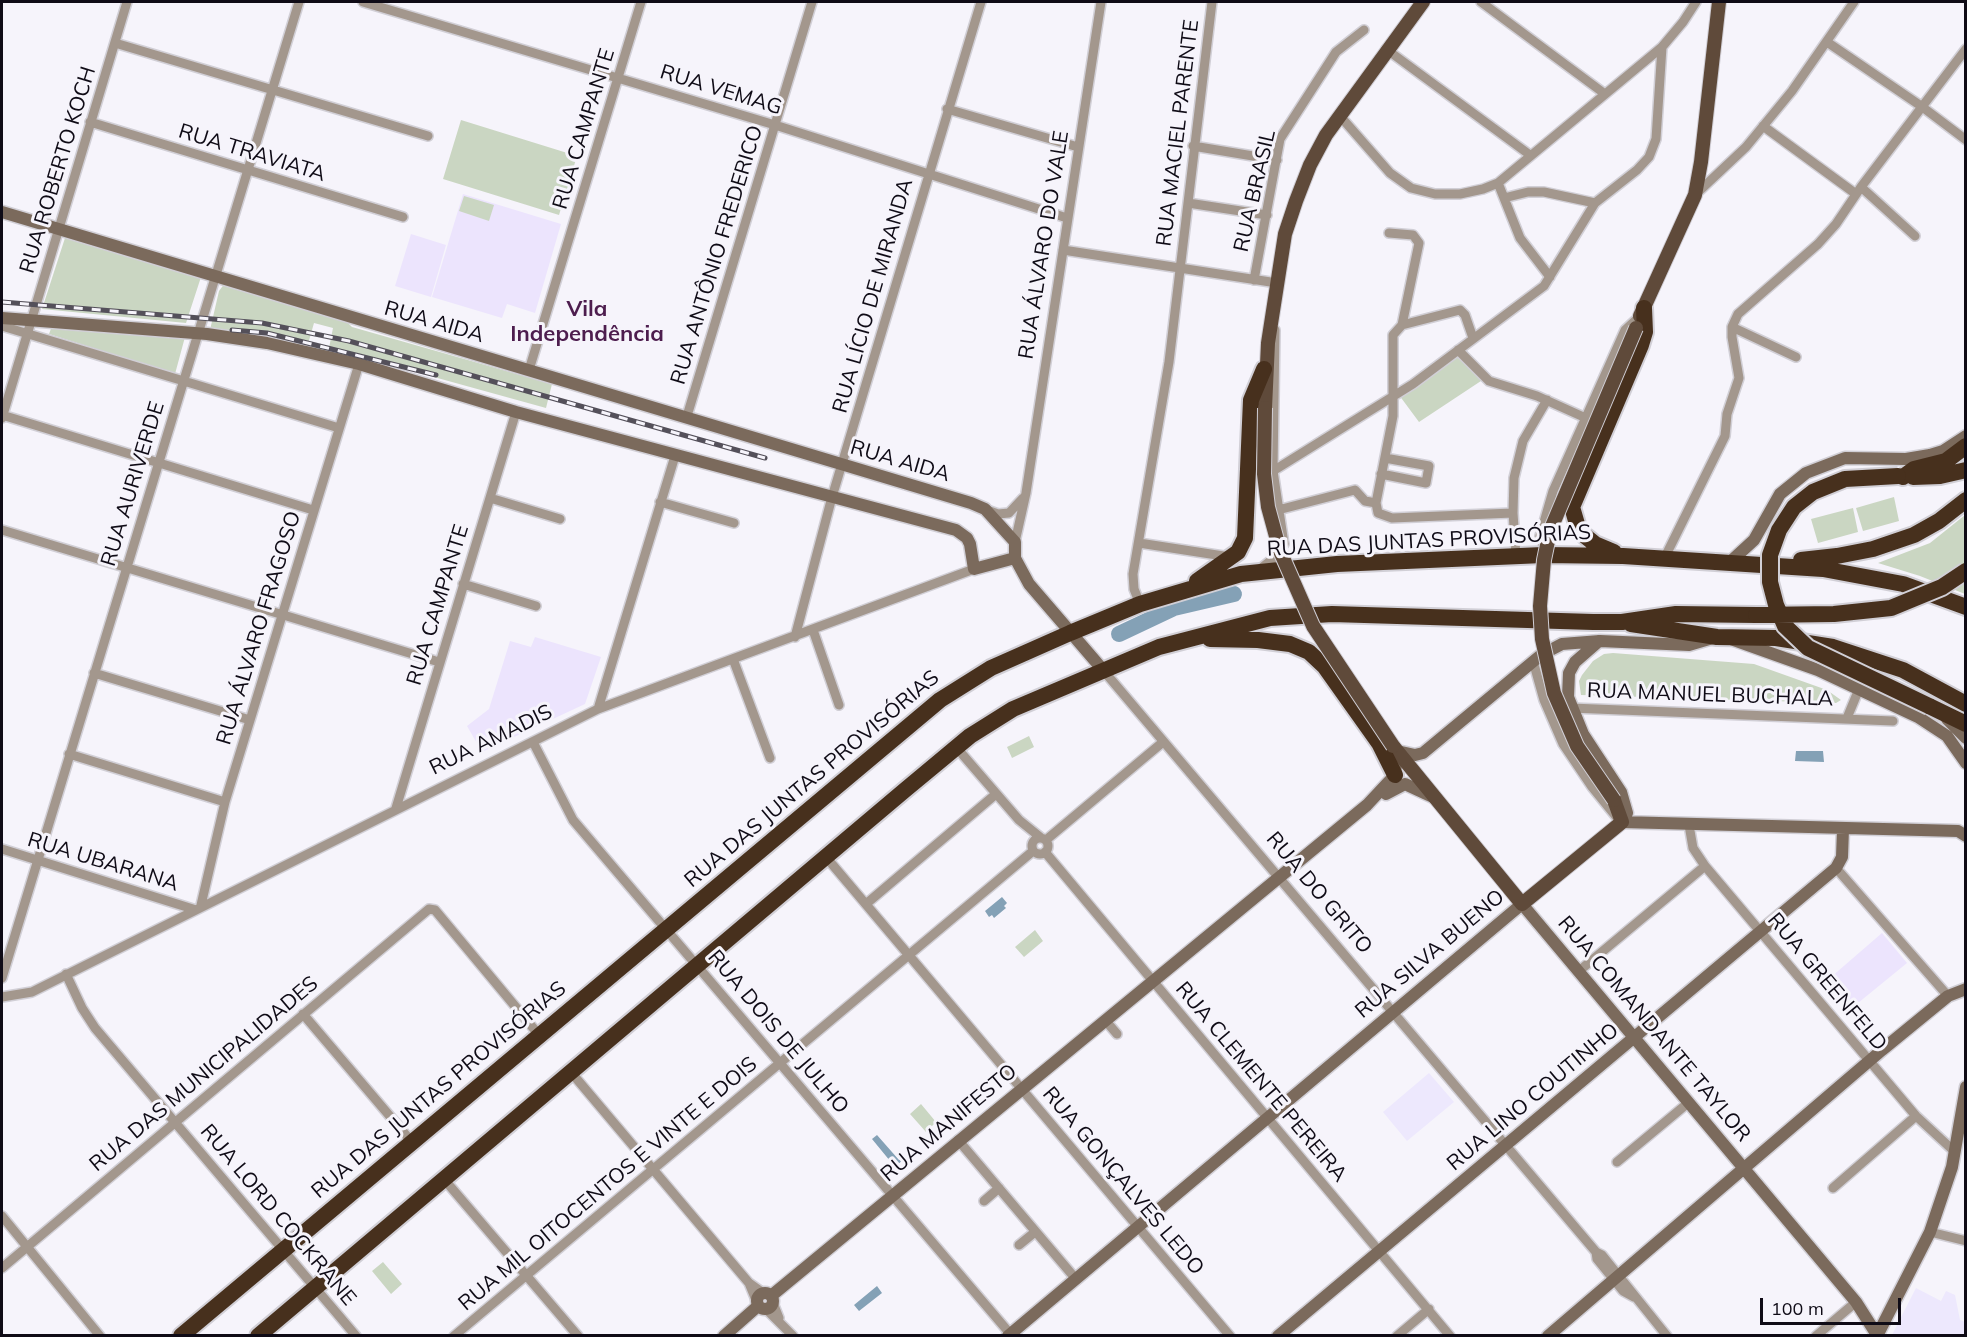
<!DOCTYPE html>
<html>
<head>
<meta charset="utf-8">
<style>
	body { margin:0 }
	#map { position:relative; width:1967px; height:1337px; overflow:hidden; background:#f6f4fb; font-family:Mulish,sans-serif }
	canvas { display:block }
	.frame { position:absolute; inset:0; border:3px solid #0f0b16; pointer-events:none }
	.scale { position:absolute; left:1760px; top:1298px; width:141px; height:27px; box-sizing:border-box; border:3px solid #0f0b16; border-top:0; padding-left:8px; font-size:18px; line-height:21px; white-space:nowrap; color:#0f0b16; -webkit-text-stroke:4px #f6f4fb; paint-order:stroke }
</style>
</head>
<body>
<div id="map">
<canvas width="1967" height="1337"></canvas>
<div class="frame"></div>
<div class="scale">100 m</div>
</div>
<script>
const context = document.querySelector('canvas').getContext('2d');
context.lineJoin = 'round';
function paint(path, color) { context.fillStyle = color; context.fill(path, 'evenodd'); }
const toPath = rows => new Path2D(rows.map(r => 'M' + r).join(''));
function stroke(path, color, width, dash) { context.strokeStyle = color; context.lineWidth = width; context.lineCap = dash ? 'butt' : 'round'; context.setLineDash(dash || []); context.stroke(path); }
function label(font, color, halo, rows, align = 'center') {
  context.font = font + ' Mulish,sans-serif'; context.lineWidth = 6; context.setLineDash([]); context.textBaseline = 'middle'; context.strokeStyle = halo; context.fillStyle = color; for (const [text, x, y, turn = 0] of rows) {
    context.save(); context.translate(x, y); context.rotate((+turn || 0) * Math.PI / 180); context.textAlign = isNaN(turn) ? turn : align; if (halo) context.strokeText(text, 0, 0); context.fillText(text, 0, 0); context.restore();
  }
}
paint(toPath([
	[1429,1073,1454,1102,1407,1141,1383,1112],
	[1916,1288,1941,1301,1946,1291,1955,1295,1960,1320,1965,1322,1965,1335,1892,1335]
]), '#ede8fd');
paint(toPath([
	[463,194,561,224,535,313,507,304,502,318,432,297],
	[411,234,446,245,431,297,395,286],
	[535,637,601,657,585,704,482,752,467,726,489,709,510,641,531,647],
	[1882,933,1907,963,1847,1012,1823,984]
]), '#ece4fd');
paint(toPath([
	[461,120,577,156,559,215,443,179],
	[464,196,494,205,489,221,459,211],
	[65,238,201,277,186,323,42,309],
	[225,283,346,321,352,327,552,384,546,408,329,348,333,328,314,323,308,344,271,336,210,330,219,291],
	[52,326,185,337,175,374,49,334],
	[1458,350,1484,379,1419,422,1399,395],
	[1894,497,1899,521,1863,531,1856,508],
	[1853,508,1858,532,1818,543,1811,519],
	[1965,515,1965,594,1920,576,1878,563,1930,543],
	[1613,653,1754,664,1827,690,1841,700,1836,703,1581,695,1579,681,1582,675,1593,661,1604,654],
	[1029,736,1034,747,1012,758,1007,747],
	[1035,930,1043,941,1024,957,1015,947],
	[921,1104,936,1122,926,1132,910,1114],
	[383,1262,402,1284,391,1294,372,1271]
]), '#cad6c2');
paint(toPath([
	[1796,751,1823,751,1824,762,1795,761],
	[1002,897,1007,903,1004,906,1006,908,994,918,992,915,989,917,985,911],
	[877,1135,899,1160,905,1158,895,1167,872,1139],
	[877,1286,882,1293,859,1311,854,1305]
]), '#84a1b6');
stroke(toPath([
	[1119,634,1174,608,1234,594]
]), '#84a1b6', 16);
const street = toPath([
	[363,2,775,125,1067,218],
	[1481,2,1605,94],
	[1827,42,1921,106,1966,140],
	[115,43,428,136],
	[1386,49,1530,155],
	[947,109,1078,147],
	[1340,116,1390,173,1411,188,1435,194,1460,194,1483,189,1498,183,1662,47,1683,22,1696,2],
	[90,122,403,217],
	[1763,126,1856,194],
	[1193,146,1277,160],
	[1498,183,1520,238,1550,277],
	[1861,187,1915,236],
	[1695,195,1746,147,1792,91,1854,2],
	[1504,198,1528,192,1544,192,1595,203],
	[1188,203,1267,215],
	[1389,233,1413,235,1419,243,1402,325],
	[1063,250,1277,283],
	[1254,280,1280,139,1336,52,1364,30],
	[2,326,339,428],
	[1732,327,1796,357],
	[1458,350,1489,381,1537,396,1588,419],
	[529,370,641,2],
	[2,415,313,510],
	[687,416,812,2],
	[2,418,127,2],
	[1273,471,1413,384,1544,286,1595,203,1637,170,1649,157,1656,139,1662,47],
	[1381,474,1426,483,1429,466,1385,458],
	[490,498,560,519],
	[660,502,734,523],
	[1376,503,1378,513,1392,518,1513,513],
	[987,510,998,514,1009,513,1023,498],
	[1278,510,1355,490,1365,501,1376,503,1393,416,1393,335,1402,325,1460,310,1465,315,1473,338],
	[2,530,439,662],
	[1015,542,1026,493,1101,2],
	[1139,543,1230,557],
	[1545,550,1540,536,1553,491,1625,330,1638,318],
	[1516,556,1513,513,1514,478,1523,441,1547,400],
	[1664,559,1725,436,1727,414,1739,378,1732,337,1732,327,1738,314,1818,244,1836,224,1861,187,1966,49],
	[1260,569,1274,558,1284,544,1273,471,1275,330],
	[463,584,536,606],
	[1140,604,1134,589,1133,574,1169,362,1212,2],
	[813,630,839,705],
	[795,637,832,497,981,2],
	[733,659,770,758],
	[1533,661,1544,700,1563,744,1592,787,1618,819],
	[1103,670,1596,1252,1602,1255,1667,1336],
	[94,673,250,720],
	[1571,708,1893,721],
	[598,709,675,456],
	[1847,718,1859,689],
	[533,742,573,820,1012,1336],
	[956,747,1019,820,1040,837],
	[69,754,225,802],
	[396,808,516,412],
	[1689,825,1693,848,1705,866,1916,1116,1955,1152],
	'1032 846a8 8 0 1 1 16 0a8 8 0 1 1-16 0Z',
	[1046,840,1163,742],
	[2,849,193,909],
	[1045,852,1450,1336],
	[826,857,1230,1336],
	[1836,868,1948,996],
	[866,904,996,794],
	[201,905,225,802,359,364],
	[1579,971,1705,866],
	[66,974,82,1008,95,1028,356,1336],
	[2,978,299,2],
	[2,997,32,992,598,709,974,569],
	[303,1014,411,1141],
	[1105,1020,1117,1034],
	[570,1071,749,1283,763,1293],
	[958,1140,1075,1278],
	[1617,1162,1688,1103],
	[443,1178,578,1336],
	[1833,1188,1916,1116],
	[984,1201,999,1188],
	[2,1216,100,1336],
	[1930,1232,1966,1241],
	[1019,1245,1035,1232],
	[1596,1252,1597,1259,1623,1291,1634,1297],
	[2,1268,429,909,435,910,539,1035],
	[749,1283,756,1300],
	[773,1303,779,1318],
	[766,1309,793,1336],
	[454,1336,1033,851],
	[1397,1336,1429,1309],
	[1816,1336,1856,1302]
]);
const secondary = toPath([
	[2,212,971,503,985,509,1015,542,1015,558,1029,584,1103,670],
	[2,318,207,334,267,343,359,364,516,412,956,530,967,538,970,544,974,569,1015,558],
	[1729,563,1754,540,1780,494,1806,473,1845,458,1906,459,1930,455,1943,451,1966,436],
	[1731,639,1818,670,1918,717,1947,736,1966,763],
	[1599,641,1575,662,1569,673,1568,697,1583,734,1621,792,1627,813,1622,822,1958,831,1966,836],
	[1947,719,1966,738],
	[1386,794,1405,784,1433,797],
	'757 1301a8 8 0 1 1 16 0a8 8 0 1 1-16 0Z',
	[771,1296,1367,805,1395,775,1397,751,1415,755,1423,753,1541,655,1562,644,1600,641,1689,645,1716,637],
	[724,1336,758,1306],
	[1008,1336,1522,904,1856,1302,1877,1335],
	[1278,1336,1836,868,1842,857,1843,829],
	[1548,1336,1882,1050,1948,996,1966,989],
	[1877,1336,1930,1232,1952,1167,1966,1087]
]);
const primary = toPath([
	[1640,316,1695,195,1701,162,1719,2],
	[1265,408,1268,343,1285,234,1296,201,1310,165,1326,135,1423,2],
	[1393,746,1522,904,1622,822,1614,800]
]);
const highway = toPath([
	[1903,477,1914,469,1946,461,1966,446],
	[1913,477,1940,476,1966,470],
	[1614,552,1595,544,1579,531,1572,507,1641,345,1645,332,1644,308],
	[1801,560,1837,556,1873,549,1914,535,1939,521,1966,500],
	[1197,581,1238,552,1245,538,1251,400,1264,369],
	[1631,624,1717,637,1776,638,1833,647,1903,670,1966,704],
	[1210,639,1258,640,1290,644,1309,652,1325,667,1379,743,1395,775],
	[1929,706,1966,724],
	[181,1336,940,700,991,668,1070,633,1140,604,1241,574,1337,564,1543,555,1623,556,1823,569,1903,584,1966,607],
	[258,1336,905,790,970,736,1013,709,1159,647,1270,618,1332,614,1593,622,1622,622,1676,614,1756,615]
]);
stroke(street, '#d1cfd6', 12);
stroke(secondary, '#d1cfd6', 15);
stroke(primary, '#d1cfd6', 16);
stroke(highway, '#d1cfd6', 20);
stroke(street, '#a3978d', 9);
stroke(secondary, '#7b6a5c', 12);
stroke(primary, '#5f4a3a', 14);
stroke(highway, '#47301d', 16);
const rail = toPath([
	[2,302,262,323,349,341,765,458],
	[232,330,267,333,436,375]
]);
stroke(rail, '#54505a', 5);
stroke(rail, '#f6f4fb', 3, [9]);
const primaryBridge = toPath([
	[1265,408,1264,474,1268,507,1280,551,1313,626,1393,746],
	[1614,800,1577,746,1554,693,1542,639,1540,606,1544,560,1550,531,1636,328]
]);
const highwayBridge = toPath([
	[1898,476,1845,479,1813,492,1794,507,1779,530,1770,555,1770,582,1776,605,1785,626,1808,648,1929,706],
	[1756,615,1834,614,1891,608,1942,587,1966,571]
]);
stroke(primaryBridge, '#d1cfd6', 16, []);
stroke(highwayBridge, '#d1cfd6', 20, []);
stroke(primaryBridge, '#5f4a3a', 14);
stroke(highwayBridge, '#47301d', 16);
label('21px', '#0f0b16', '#f6f4fb', [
	["RUA VEMAG",721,90,17],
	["RUA CAMPANTE",584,129,-73],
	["RUA MACIEL PARENTE",1178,133,-83],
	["RUA TRAVIATA",252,153,17],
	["RUA ROBERTO KOCH",58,170,-73],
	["RUA BRASIL",1255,191,-77],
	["RUA ÁLVARO DO VALE",1044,245,-81],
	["RUA ANTÔNIO FREDERICO",717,255,-73],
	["RUA LÍCIO DE MIRANDA",873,296,-74],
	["RUA AIDA",434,322,16],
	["RUA AIDA",900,461,16],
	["RUA AURIVERDE",133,484,-73],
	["RUA DAS JUNTAS PROVISÓRIAS",1429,541,-3],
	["RUA CAMPANTE",438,605,-73],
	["RUA ÁLVARO FRAGOSO",259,628,-73],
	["RUA MANUEL BUCHALA",1710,695,2],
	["RUA AMADIS",491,740,-26],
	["RUA DAS JUNTAS PROVISÓRIAS",812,779,-40],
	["RUA UBARANA",103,862,17],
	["RUA DO GRITO",1319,893,50],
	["RUA SILVA BUENO",1430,954,-40],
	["RUA GREENFELD",1827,982,50],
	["RUA COMANDANTE TAYLOR",1654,1029,50],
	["RUA DOIS DE JULHO",778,1032,50],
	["RUA DAS MUNICIPALIDADES",204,1074,-40],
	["RUA CLEMENTE PEREIRA",1261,1082,50],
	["RUA DAS JUNTAS PROVISÓRIAS",439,1090,-40],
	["RUA LINO COUTINHO",1533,1097,-40],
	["RUA MANIFESTO",949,1123,-40],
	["RUA GONÇALVES LEDO",1123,1181,50],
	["RUA MIL OITOCENTOS E VINTE E DOIS",608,1184,-40],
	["RUA LORD COCKRANE",278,1215,50]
]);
label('bold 22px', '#4d1d4e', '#f6f4fb', [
	["Vila",587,309],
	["Independência",587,334]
]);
</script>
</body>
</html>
